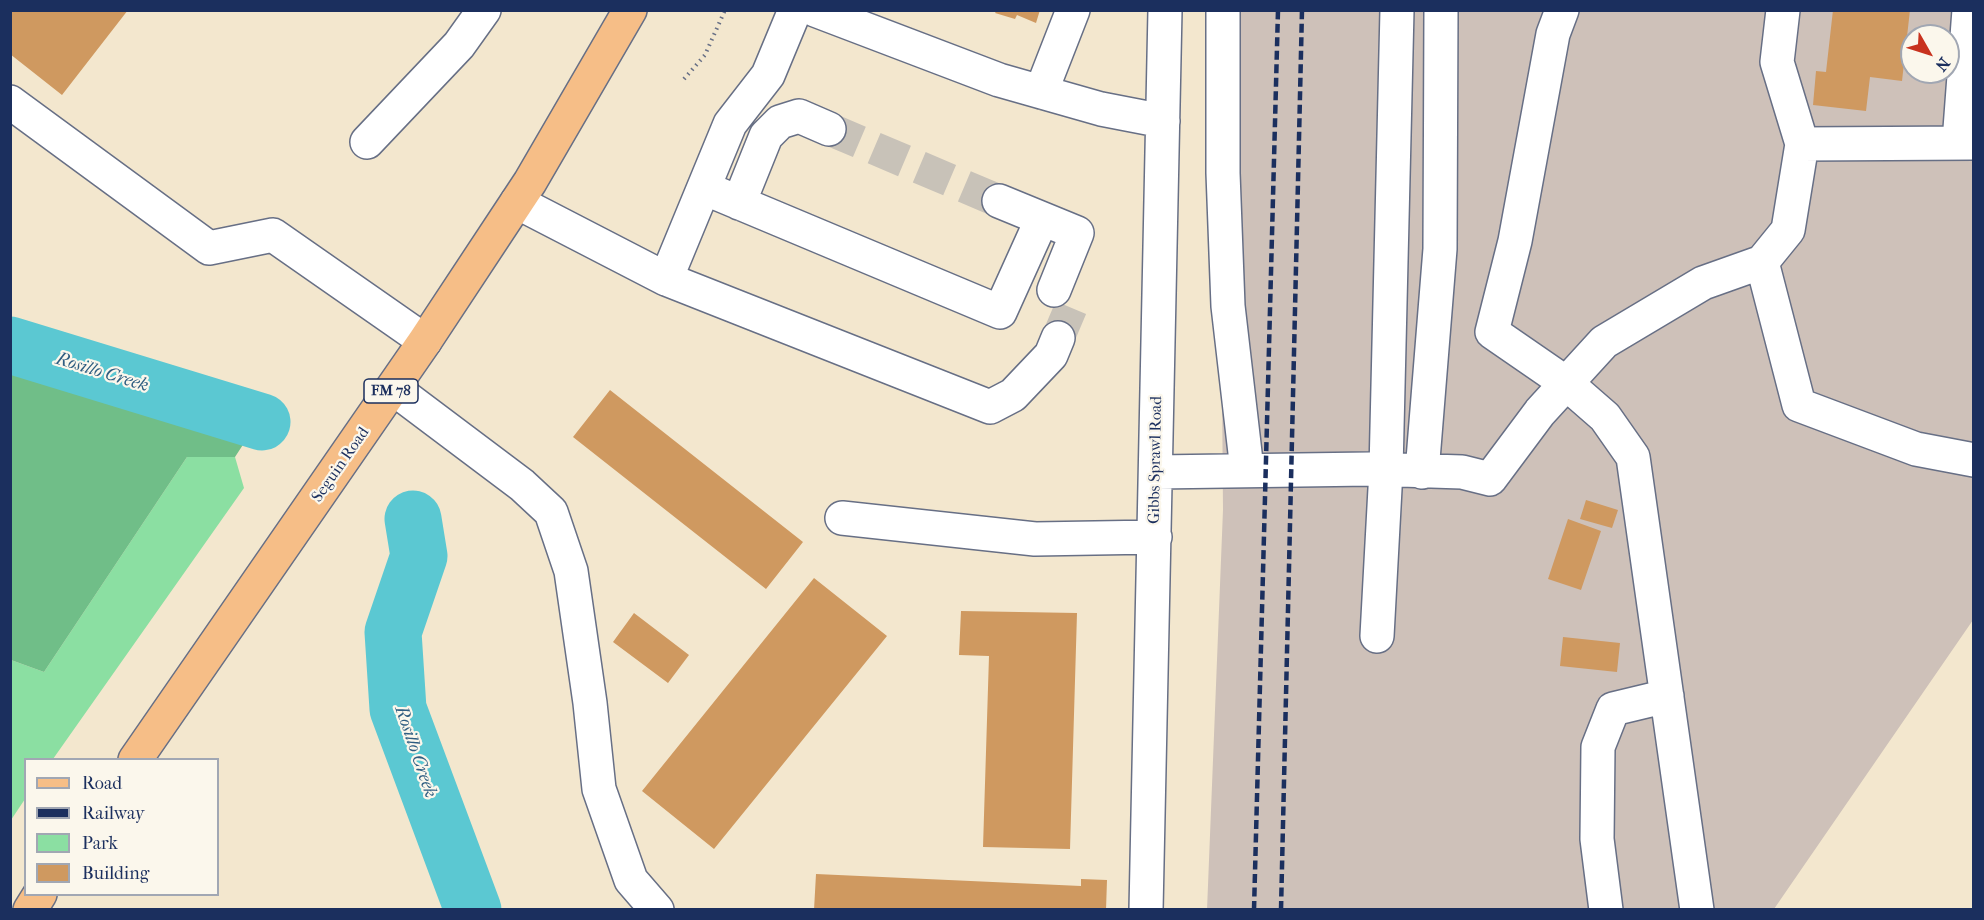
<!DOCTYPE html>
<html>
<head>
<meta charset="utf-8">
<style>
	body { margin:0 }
	#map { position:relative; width:1984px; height:920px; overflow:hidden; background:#f3e7ce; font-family:"IM FELL French Canon",serif }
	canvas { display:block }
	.frame { position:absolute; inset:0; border:12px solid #1b2f5e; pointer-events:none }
	.legend { position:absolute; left:24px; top:758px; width:195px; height:138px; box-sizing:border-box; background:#fbf7ec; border:2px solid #a1a7b3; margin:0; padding:8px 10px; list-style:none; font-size:18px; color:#1b2f5e }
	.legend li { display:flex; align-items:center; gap:12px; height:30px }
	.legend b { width:30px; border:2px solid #a1a7b3 }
	.north { position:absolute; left:1900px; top:24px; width:60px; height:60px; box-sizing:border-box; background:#fbf7ec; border:2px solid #a1a7b3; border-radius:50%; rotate:129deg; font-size:16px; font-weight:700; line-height:24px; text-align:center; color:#1b2f5e }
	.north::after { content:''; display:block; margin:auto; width:21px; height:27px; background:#c8321e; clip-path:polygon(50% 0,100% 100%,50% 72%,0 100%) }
</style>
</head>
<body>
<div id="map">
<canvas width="1984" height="920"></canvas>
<div class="frame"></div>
<ul class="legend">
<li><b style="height:8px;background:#f6be87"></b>Road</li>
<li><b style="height:8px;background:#1b2f5e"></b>Railway</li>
<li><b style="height:16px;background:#8bdfa2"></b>Park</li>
<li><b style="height:16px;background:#cf9960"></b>Building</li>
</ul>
<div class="north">N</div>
</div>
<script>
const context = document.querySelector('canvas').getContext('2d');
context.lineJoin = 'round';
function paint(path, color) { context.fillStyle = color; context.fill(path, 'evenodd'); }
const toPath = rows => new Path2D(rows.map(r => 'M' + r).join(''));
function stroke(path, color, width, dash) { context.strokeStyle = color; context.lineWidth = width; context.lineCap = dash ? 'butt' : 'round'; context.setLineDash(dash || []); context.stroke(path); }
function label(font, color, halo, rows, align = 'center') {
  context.font = font + ' "IM FELL French Canon",serif'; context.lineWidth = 4.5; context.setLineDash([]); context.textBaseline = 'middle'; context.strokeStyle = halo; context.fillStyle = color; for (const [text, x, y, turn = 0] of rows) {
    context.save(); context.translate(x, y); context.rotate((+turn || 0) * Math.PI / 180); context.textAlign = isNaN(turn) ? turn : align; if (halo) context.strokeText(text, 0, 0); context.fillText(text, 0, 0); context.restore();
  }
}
paint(toPath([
	[1219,11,1973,11,1973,620,1774,909,1207,910,1223,510],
	[1912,36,1948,36,1948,72,1912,72]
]), '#cec1b9');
paint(toPath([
	[187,457,235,457,244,488,53,759,26,760,25,799,11,820,11,660,44,672]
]), '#8bdfa2');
paint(toPath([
	[10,362,248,437,235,457,187,457,44,672,11,660]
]), '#70be88');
stroke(toPath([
	[10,345,262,422],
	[413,519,419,556,393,632,398,709,473,910]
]), '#5bc8d2', 57);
paint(toPath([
	[10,10,128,10,62,95,10,54],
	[997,10,1040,10,1036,23,1017,15,1015,19,995,13],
	[1833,10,1910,10,1902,81,1870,77,1866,111,1813,105,1816,71,1826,72],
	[610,390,803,542,766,589,573,437],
	[1586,500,1618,510,1612,528,1580,519],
	[1568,519,1601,531,1581,590,1548,579],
	[814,578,887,636,714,849,642,791],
	[961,611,1077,613,1070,849,983,847,989,656,959,655],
	[634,613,689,655,668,683,613,642],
	[1563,637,1620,643,1617,672,1560,666],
	[816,874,1081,886,1081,879,1107,880,1106,910,814,910]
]), '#cf9960');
stroke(toPath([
	[829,129,999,201],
	[1058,338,1075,298]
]), '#c8c2b8', 33, [33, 16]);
const minor = toPath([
	[815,10,999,80,1101,109,1163,121],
	[1223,10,1223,173,1228,306,1247,470],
	[1562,10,1553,34,1515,241,1492,332,1566,383,1605,417,1633,457,1697,910],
	[1041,92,1073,10],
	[10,102,209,248,273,235,425,341],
	[367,142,459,45,484,10],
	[1959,142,1969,10],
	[1802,144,1974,143],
	[704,188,1000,312,1042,219],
	[999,201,1077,233,1054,290],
	[517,202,666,279,730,124,768,75,795,10],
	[739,203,766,136,780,122,799,116,829,129],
	[1762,262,1799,405,1916,449,1974,460],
	[666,279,990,407,1013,395,1051,355,1058,338],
	[393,388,522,485,551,512,571,571,590,703,599,789,631,880,657,910],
	[1156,472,1370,469,1462,472,1490,479,1540,412,1604,342,1703,283,1762,262,1788,230,1802,144,1777,62,1783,10],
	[1422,472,1440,249,1441,10],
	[842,518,1035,539,1155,537],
	[1377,636,1386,470,1397,10],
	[1146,910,1165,10],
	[1606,910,1597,839,1598,747,1613,709,1667,696]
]);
const major = toPath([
	[135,760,425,341,530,182,630,10],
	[30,910,40,894]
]);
stroke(minor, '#676f85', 36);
stroke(major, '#676f85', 36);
stroke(toPath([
	[684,79,705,55,725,10]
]), '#676f85', 4, [1.5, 4.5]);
stroke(minor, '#fff', 33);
stroke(major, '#f6be87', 33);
stroke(toPath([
	[1254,910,1278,10],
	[1281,910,1302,10]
]), '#1b2f5e', 4.5, [9, 4.5]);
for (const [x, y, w] of [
	[391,391,54]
]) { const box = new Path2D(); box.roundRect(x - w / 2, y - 12, w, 24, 4.5); context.fillStyle = '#fbf7ec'; context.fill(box); stroke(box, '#1b2f5e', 1.5); }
label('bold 15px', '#1b2f5e', null, [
	["FM 78",391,391]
]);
label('16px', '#1b2f5e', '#fbf7ec', [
	["Gibbs Sprawl Road",1156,460,-89],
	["Seguin Road",341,465,-55]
]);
label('italic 18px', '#2e5d81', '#fbf7ec', [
	["Rosillo Creek",102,373,17],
	["Rosillo Creek",415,752,71]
]);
</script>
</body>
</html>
